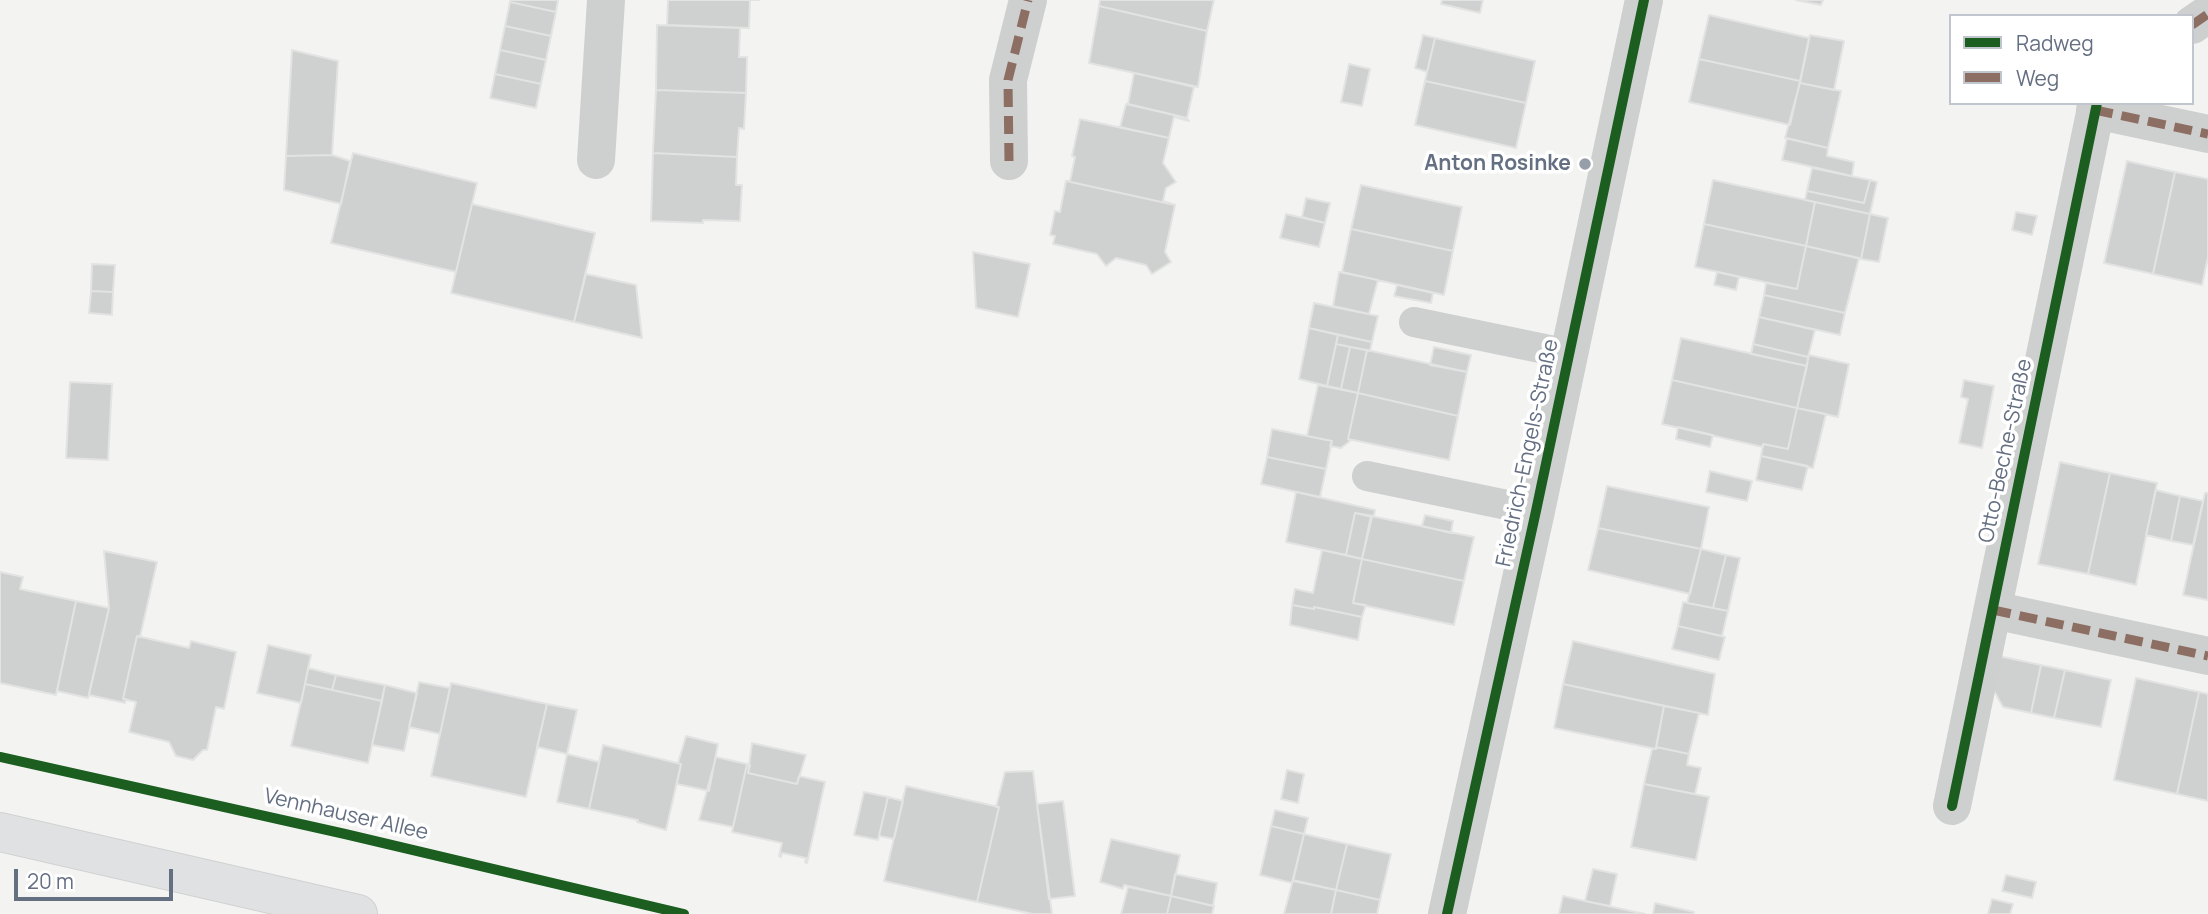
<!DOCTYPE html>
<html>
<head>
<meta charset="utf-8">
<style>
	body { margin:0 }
	#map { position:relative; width:2208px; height:914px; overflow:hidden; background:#f3f4f2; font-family:Manrope,sans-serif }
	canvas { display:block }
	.legend { position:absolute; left:1949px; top:14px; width:245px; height:91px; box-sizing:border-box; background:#fff; border:2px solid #c1c5cd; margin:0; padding:9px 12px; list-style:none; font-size:21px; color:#646f82 }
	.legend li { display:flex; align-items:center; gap:14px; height:35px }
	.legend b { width:35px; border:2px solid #c1c5cd }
	.scale { position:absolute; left:14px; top:869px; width:159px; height:32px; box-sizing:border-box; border:4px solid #646f82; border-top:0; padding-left:9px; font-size:21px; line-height:24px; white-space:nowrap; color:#646f82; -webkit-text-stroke:5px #fff; paint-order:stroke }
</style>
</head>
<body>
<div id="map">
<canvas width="2208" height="914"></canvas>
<ul class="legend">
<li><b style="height:9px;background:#1b5e20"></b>Radweg</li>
<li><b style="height:9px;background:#8d6e63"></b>Weg</li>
</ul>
<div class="scale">20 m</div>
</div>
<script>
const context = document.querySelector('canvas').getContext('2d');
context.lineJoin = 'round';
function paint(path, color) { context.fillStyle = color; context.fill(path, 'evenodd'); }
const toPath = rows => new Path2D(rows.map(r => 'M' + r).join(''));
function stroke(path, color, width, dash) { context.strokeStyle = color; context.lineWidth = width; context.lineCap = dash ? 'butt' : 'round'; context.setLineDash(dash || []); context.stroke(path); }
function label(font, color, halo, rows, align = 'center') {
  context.font = font + ' Manrope,sans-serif'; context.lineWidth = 7; context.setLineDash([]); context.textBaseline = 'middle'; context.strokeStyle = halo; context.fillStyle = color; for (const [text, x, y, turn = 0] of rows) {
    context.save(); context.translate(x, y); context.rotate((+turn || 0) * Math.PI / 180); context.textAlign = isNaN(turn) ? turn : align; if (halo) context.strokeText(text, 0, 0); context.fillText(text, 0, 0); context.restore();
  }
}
const building = toPath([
	[511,0,558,0,556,12,510,2,511,0],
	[668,0,759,0,750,0,749,28,667,25,668,0],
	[1100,0,1214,0,1207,31,1099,6,1100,0],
	[1442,0,1483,0,1480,13,1441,4,1442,0],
	[1796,0,1823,0,1821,5,1796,0],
	[510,2,556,12,551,36,505,26,510,2],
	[1099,6,1207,31,1198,87,1089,63,1099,6],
	[1709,15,1809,38,1800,81,1699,59,1709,15],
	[657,25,740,28,739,57,747,57,746,93,656,90,657,25],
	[505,26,551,36,546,60,500,50,505,26],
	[1423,35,1435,38,1427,72,1415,68,1423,35],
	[1810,35,1844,41,1834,90,1800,83,1810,35],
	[1435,38,1535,61,1526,103,1425,81,1435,38],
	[292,50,338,61,332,155,286,156,292,50],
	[500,50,546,60,541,84,495,74,500,50],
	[1699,59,1800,81,1790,125,1689,102,1699,59],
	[1349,64,1370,69,1362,106,1341,102,1349,64],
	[1134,73,1194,87,1187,118,1128,104,1134,73],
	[495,74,541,84,536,108,490,98,495,74],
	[1425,81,1526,103,1516,148,1415,125,1425,81],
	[1800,83,1841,91,1828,148,1785,138,1800,83],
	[656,90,746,93,744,129,739,128,737,157,653,153,656,90],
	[1126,104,1187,118,1189,121,1174,117,1169,138,1120,127,1126,104],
	[1080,119,1169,138,1163,163,1176,182,1166,188,1163,201,1175,205,1066,181,1070,181,1075,157,1072,156,1080,119],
	[1787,138,1828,148,1827,156,1854,162,1852,176,1782,160,1787,138],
	[353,153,477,183,456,272,331,243,353,153],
	[653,153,737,157,736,185,742,185,740,221,703,220,703,223,651,221,653,153],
	[332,155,350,161,341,204,284,190,286,156,332,155],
	[2127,161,2175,172,2153,274,2104,263,2127,161],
	[1812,168,1870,180,1864,203,1807,191,1812,168],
	[2175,172,2208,179,2208,257,2202,285,2153,274,2175,172],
	[1713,180,1815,202,1806,246,1704,224,1713,180],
	[1870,180,1877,182,1870,214,1805,200,1807,191,1864,203,1870,180],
	[1066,181,1175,205,1165,252,1171,262,1152,274,1146,265,1116,258,1106,266,1097,254,1053,244,1055,236,1050,235,1055,211,1060,212,1066,181],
	[1361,185,1462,207,1453,251,1351,229,1361,185],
	[1306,198,1330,203,1325,223,1302,217,1306,198],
	[1815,202,1870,214,1861,259,1806,246,1815,202],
	[472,204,595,233,574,322,451,293,472,204],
	[2016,212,2037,216,2032,235,2012,230,2016,212],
	[1286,214,1325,223,1319,247,1280,238,1286,214],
	[1870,214,1888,218,1879,262,1861,259,1870,214],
	[1704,224,1806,246,1797,289,1695,267,1704,224],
	[1351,229,1453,251,1444,295,1342,272,1351,229],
	[1806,246,1859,258,1845,313,1764,295,1766,283,1797,289,1806,246],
	[973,252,1030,264,1018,317,976,308,973,252],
	[92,264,115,265,113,292,91,291,92,264],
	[1339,272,1378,280,1369,314,1333,306,1339,272],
	[1717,272,1739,277,1736,290,1714,285,1717,272],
	[586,274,636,285,642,338,574,322,586,274],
	[1397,285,1433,293,1431,303,1394,296,1397,285],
	[91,291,113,292,112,315,89,313,91,291],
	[1764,295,1845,313,1840,335,1759,317,1764,295],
	[1314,303,1378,316,1372,342,1309,328,1314,303],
	[1759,317,1815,330,1808,357,1753,344,1759,317],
	[1309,328,1338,335,1327,386,1299,379,1309,328],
	[1338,335,1372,342,1370,351,1336,344,1338,335],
	[1681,338,1807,366,1797,408,1672,380,1681,338],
	[1336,344,1350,347,1341,389,1327,386,1336,344],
	[1753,344,1808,357,1807,366,1751,354,1753,344],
	[1350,347,1367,350,1358,393,1341,389,1350,347],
	[1434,347,1471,355,1467,372,1430,365,1434,347],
	[1367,350,1467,372,1458,416,1358,393,1367,350],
	[1809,355,1849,364,1838,417,1797,408,1809,355],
	[1672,380,1797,408,1788,449,1763,444,1763,447,1662,424,1672,380],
	[1964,380,1994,386,1982,448,1959,443,1968,399,1961,397,1964,380],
	[70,382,112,384,108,460,66,458,70,382],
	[1318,385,1358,393,1348,439,1350,441,1341,448,1330,446,1332,441,1307,436,1318,385],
	[1358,393,1458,416,1449,460,1348,439,1358,393],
	[1797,408,1826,414,1813,468,1761,456,1763,444,1788,449,1797,408],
	[1678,427,1713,435,1710,447,1676,439,1678,427],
	[1272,429,1332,441,1326,469,1267,457,1272,429],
	[1761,456,1808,466,1802,490,1756,480,1761,456],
	[1267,457,1326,469,1320,497,1261,484,1267,457],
	[2060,462,2110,473,2088,574,2038,564,2060,462],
	[1710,471,1752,481,1747,501,1706,492,1710,471],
	[2110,473,2157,483,2136,585,2088,574,2110,473],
	[1607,486,1709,507,1701,549,1598,528,1607,486],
	[2156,490,2180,496,2171,541,2146,535,2156,490],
	[1296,492,1375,510,1374,516,1355,513,1346,555,1286,542,1296,492],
	[2205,493,2208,493,2208,600,2183,595,2205,493],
	[2180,496,2203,501,2193,545,2171,541,2180,496],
	[1355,513,1372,517,1362,559,1346,555,1355,513],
	[1425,515,1453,521,1451,533,1422,526,1425,515],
	[1371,516,1474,537,1464,581,1362,559,1371,516],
	[1598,528,1701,549,1690,594,1588,570,1598,528],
	[1701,549,1726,555,1713,608,1687,603,1701,549],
	[1322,550,1362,559,1353,603,1366,605,1362,617,1314,607,1314,609,1292,605,1295,589,1313,593,1322,550],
	[104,551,157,562,140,637,137,636,123,699,126,699,125,703,89,695,109,608,104,551],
	[1726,555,1740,558,1728,611,1713,608,1726,555],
	[1362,559,1464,581,1454,625,1353,603,1362,559],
	[0,572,23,577,20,589,76,601,56,695,0,683,0,572],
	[76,601,109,608,88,698,57,691,76,601],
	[1683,602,1728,611,1722,636,1678,626,1683,602],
	[1292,605,1314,609,1314,607,1362,617,1358,640,1290,625,1292,605],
	[1678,626,1725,637,1719,660,1672,649,1678,626],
	[137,636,189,648,191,641,236,652,224,709,216,707,207,750,203,750,193,760,176,756,169,742,129,732,136,702,123,699,137,636],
	[1573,641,1715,674,1708,715,1563,684,1573,641],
	[268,645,311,655,301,703,257,693,268,645],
	[1994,655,2041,665,2031,713,2003,707,1989,682,1994,655],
	[2041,665,2065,670,2054,718,2031,713,2041,665],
	[308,668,336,675,332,690,305,684,308,668],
	[2065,670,2111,680,2101,727,2054,718,2065,670],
	[336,675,385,685,382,701,332,690,336,675],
	[2136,678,2199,692,2177,794,2114,780,2136,678],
	[419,682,450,688,440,734,409,727,419,682],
	[451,683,547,704,526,797,431,776,451,683],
	[305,684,382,701,368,763,291,746,305,684],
	[1563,684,1664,706,1656,749,1554,728,1563,684],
	[385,685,417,693,404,751,372,745,385,685],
	[2199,692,2208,694,2208,801,2177,794,2199,692],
	[547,704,577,710,567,754,537,747,547,704],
	[1664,706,1699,713,1689,754,1656,747,1664,706],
	[686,736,718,744,709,791,677,784,681,764,678,763,686,736],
	[752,743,806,755,797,784,748,773,752,743],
	[603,745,681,764,666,830,637,822,638,820,589,809,603,745],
	[1656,747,1689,754,1687,765,1701,768,1695,794,1644,784,1652,749,1656,749,1656,747],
	[567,754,599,762,589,809,557,802,567,754],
	[716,757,747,764,733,827,699,820,716,757],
	[747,764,750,765,748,773,797,784,799,776,825,782,807,863,805,862,806,858,782,853,781,857,779,856,782,843,732,832,747,764],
	[1287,770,1304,774,1298,803,1281,799,1287,770],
	[1033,771,1037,804,1052,914,1033,914,977,902,999,807,996,807,1005,772,1033,771],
	[1644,784,1709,797,1696,860,1631,847,1644,784],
	[906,786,999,807,977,902,884,881,906,786],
	[864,792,888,797,878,840,854,835,864,792],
	[888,797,903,801,894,839,879,836,888,797],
	[1063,801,1075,896,1049,899,1037,804,1063,801],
	[1275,810,1308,818,1304,834,1271,826,1275,810],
	[1271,826,1304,834,1292,883,1260,875,1271,826],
	[1304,834,1347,844,1336,890,1293,881,1304,834],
	[1111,839,1180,855,1171,896,1124,885,1123,889,1100,882,1111,839],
	[1347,844,1391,854,1380,900,1336,890,1347,844],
	[1593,869,1617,874,1610,906,1585,901,1593,869],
	[1175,874,1217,883,1213,906,1171,896,1175,874],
	[2006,875,2036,882,2032,898,2002,891,2006,875],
	[1293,880,1336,890,1331,914,1284,914,1293,880],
	[1128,887,1171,896,1167,914,1121,914,1128,887],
	[1336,890,1380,900,1377,914,1331,914,1336,890],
	[1171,896,1214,906,1212,914,1167,914,1171,896],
	[1563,896,1585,901,1645,914,1559,914,1563,896],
	[1992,899,2013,904,2010,914,1988,914,1992,899],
	[1655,903,1694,912,1693,914,1653,914,1655,903]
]);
paint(building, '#cfd0d0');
stroke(building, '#e2e3e2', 2);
const secondary = toPath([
	[0,832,358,914]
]);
stroke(secondary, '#d0d1d1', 40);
stroke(toPath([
	[1414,322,1569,354],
	[1367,476,1536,511]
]), '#cecfcf', 30);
stroke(toPath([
	[2192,25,2208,14],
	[2095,110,2208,134],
	[596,160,606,0],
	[1009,161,1008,80,1028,0],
	[1993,610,2208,656],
	[1952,806,2097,103],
	[1447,914,1536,511,1644,0]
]), '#cecfcf', 38);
stroke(secondary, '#e0e1e2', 38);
stroke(toPath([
	[2192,25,2208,14],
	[2095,110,2208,134],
	[1009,161,1008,80,1028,0],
	[1993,610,2208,656]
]), '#8d6e63', 9, [18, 9]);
stroke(toPath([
	[0,757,345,834,684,914],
	[1952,806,2097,103],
	[1447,914,1536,511,1644,0]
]), '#1b5e20', 10);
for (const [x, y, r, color] of [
	[1585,164,7,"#969ea9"]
]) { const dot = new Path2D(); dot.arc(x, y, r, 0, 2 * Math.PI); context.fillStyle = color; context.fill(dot); stroke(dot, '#fff', 2.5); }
label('bold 21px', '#646f82', '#fff', [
	["Anton Rosinke",1571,164]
], 'right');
label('21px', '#646f82', '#fff', [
	["Otto-Beche-Straße",2006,451,-78],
	["Friedrich-Engels-Straße",1528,453,-78],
	["Vennhauser Allee",346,815,13]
]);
</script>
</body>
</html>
